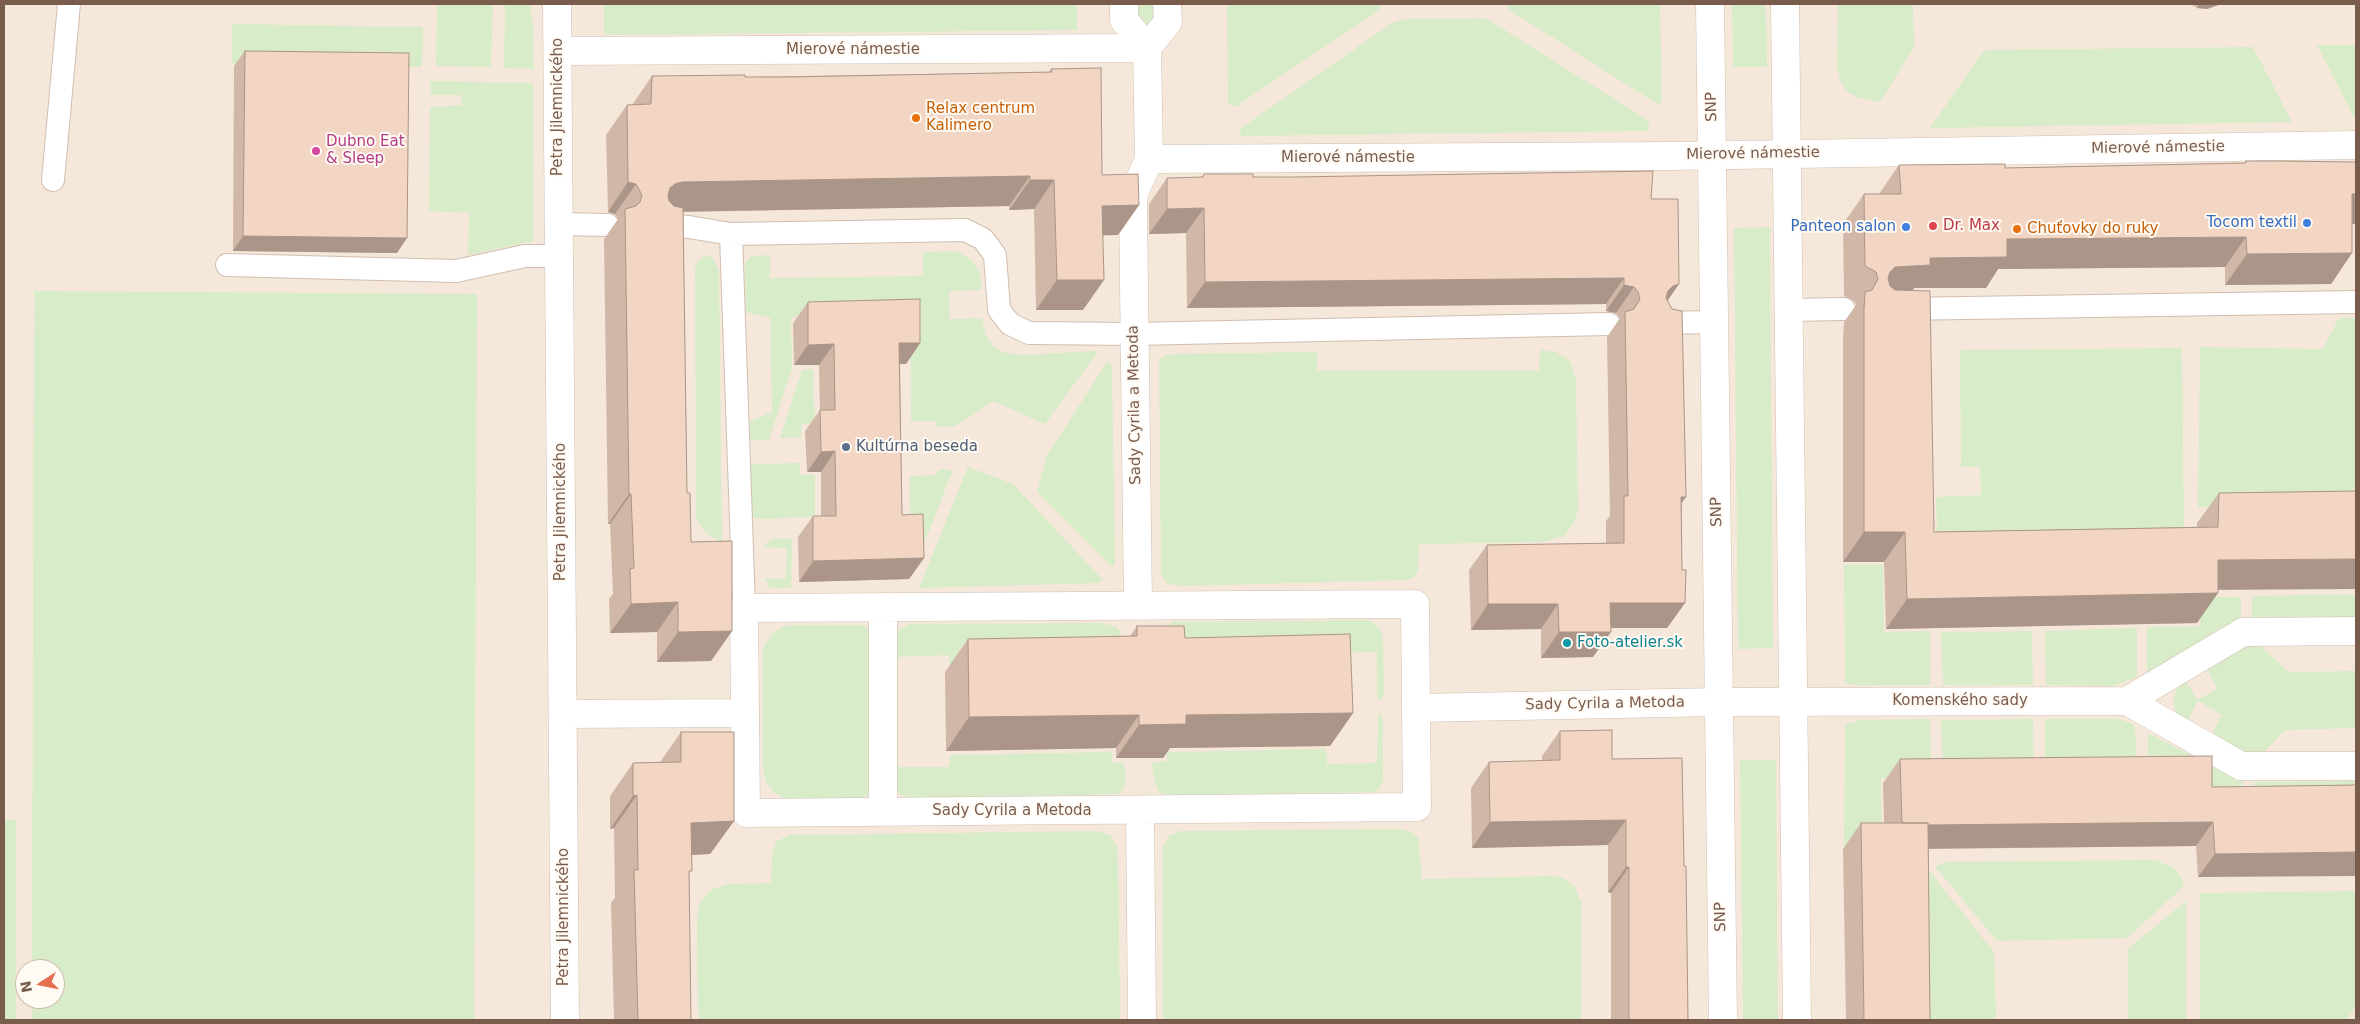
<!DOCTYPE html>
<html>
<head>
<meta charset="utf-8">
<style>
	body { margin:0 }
	#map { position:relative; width:2360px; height:1024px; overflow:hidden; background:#fdf6ec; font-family:"DejaVu Sans",sans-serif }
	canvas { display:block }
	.frame { position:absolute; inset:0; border:5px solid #7a5c4d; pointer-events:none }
	.north { position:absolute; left:15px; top:959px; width:50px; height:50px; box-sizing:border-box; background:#fffaf3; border:1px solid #cabbb1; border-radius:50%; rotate:259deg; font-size:14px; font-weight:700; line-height:20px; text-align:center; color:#7a5c4d }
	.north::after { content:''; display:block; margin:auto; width:18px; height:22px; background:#e76f51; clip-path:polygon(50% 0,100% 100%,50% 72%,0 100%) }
</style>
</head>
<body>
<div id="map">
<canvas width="2360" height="1024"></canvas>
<div class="frame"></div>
<div class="north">N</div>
</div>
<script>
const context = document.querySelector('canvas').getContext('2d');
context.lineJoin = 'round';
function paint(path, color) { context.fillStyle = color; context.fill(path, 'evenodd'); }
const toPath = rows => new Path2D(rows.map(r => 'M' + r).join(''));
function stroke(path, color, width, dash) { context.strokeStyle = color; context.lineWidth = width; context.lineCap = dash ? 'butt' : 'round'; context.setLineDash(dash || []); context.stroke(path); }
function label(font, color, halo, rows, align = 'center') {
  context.font = font + ' "DejaVu Sans",sans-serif'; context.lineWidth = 4; context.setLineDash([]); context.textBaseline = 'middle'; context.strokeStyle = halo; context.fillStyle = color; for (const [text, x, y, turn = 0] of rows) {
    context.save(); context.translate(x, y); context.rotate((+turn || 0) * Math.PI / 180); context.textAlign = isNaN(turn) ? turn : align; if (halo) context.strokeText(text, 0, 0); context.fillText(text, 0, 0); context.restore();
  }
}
paint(toPath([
	[4,4,2356,4,2356,1020,4,1020],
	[25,969,55,969,55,999,25,999]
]), '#f5e8da');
paint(toPath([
	[437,4,493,4,491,67,436,66],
	[505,4,530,4,533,27,534,69,504,68],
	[604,4,1077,4,1077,30,612,35,604,33],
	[1135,4,1154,4,1155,19,1151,25,1141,28],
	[1227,4,1383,4,1383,5,1377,12,1235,107,1228,103],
	[1505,4,1660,4,1662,102,1657,104,1506,8],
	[1732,4,1766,4,1767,67,1733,67],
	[1838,4,1913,4,1914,47,1880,102,1857,97,1848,92,1841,83,1837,68],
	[1479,18,1489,20,1649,121,1648,131,1240,136,1241,128,1392,23,1404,19],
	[232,24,423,27,422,67,232,64],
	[2317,45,2356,45,2356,121],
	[2253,47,2292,122,1930,128,1984,50],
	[430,81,533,83,534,241,468,255,469,213,429,211,430,107,462,105,461,95,431,95],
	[1770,227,1773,648,1738,649,1734,228],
	[957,251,972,260,980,273,982,290,949,291,950,319,982,318,986,335,995,348,1005,353,1025,355,1094,351,1097,353,1045,424,993,401,956,426,937,427,936,421,911,421,910,317,791,317,792,367,769,440,752,440,748,434,749,422,772,412,770,318,746,312,745,263,752,256,770,255,770,278,923,276,923,252],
	[704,256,712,257,719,269,722,543,707,534,696,519,695,269,698,260],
	[34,291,477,294,474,1020,32,1020,32,999,55,999,55,969,32,969],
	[2339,318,2356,318,2356,506,2198,507,2200,347,2323,349],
	[2182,348,2184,536,1937,534,1936,497,1981,495,1980,467,1961,467,1960,350],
	[1540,350,1556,352,1570,361,1576,378,1578,511,1574,523,1564,536,1544,542,1419,544,1418,571,1413,578,1407,580,1182,586,1169,584,1163,579,1161,571,1159,359,1170,354,1317,352,1317,370,1539,370],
	[1108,361,1112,365,1115,564,1112,567,1037,492,1047,455],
	[813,369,815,424,802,424,801,438,780,438,802,370],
	[800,463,800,475,815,475,815,517,757,519,751,515,747,472,751,464],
	[968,467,1013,484,1102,579,1099,583,919,588],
	[948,469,952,472,911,577,910,476,937,475,938,470],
	[792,538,791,588,770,588,764,579,786,578,787,548,763,547,771,539],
	[1844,565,1883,565,1884,632,1930,631,1930,685,1855,685,1845,683],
	[2356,594,2356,620,2252,622,2252,596],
	[2201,597,2241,597,2241,621,2147,673,2147,627,2200,626],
	[1365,620,1372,621,1381,631,1383,638,1384,693,1383,698,1377,700,1377,652,1326,653,1151,646,1158,629,1173,622],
	[1102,623,1117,627,1125,641,950,668,949,655,898,657,898,767,949,767,950,755,1112,752,1112,763,1123,762,1123,767,1126,767,1126,781,1123,790,1119,794,912,799,898,793,895,786,896,631,910,624],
	[790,625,864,625,873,635,872,791,866,796,858,799,789,799,777,795,766,782,762,767,762,650,771,635,782,627],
	[2137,628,2137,677,2113,686,2046,685,2045,631],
	[2032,631,2033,685,1943,685,1941,632],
	[2258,644,2289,672,2356,671,2356,728,2285,730,2257,759,2209,739,2222,715,2198,701,2185,725,2177,716,2173,702,2178,686,2185,679,2197,700,2217,689,2206,667,2235,651],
	[1378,712,1383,718,1383,781,1379,789,1374,792,1170,796,1159,792,1154,781,1152,762,1167,761,1167,752,1326,749,1327,764,1377,763],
	[1930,719,1931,778,1881,778,1882,848,1844,847,1845,724,1861,720],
	[2033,719,2034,777,1943,777,1941,720],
	[2045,719,2118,719,2131,723,2135,726,2137,776,2045,777],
	[2148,733,2242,782,2244,806,2148,777],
	[1740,760,1776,760,1778,1020,1743,1020],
	[2356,781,2356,806,2254,806,2254,782],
	[4,820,16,820,16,1020,4,1020],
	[1401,829,1413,833,1418,837,1422,879,1552,876,1563,878,1574,886,1582,903,1582,1020,1163,1020,1162,850,1168,836,1180,831],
	[1097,831,1112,836,1118,850,1120,1020,698,1020,697,920,700,902,711,890,728,884,771,883,772,854,776,842,789,835],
	[2155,860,2173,867,2179,874,2184,886,2127,938,1997,941,1935,866,1947,862],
	[1930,872,1994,952,1996,1016,1992,1020,1929,1020,1927,877],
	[2356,891,2356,1005,2347,1020,2200,1020,2200,893],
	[2186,901,2186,1020,2128,1020,2128,949]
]), '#d8ecc9');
const lane = toPath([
	[53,180,69,4],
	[559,224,608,225],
	[660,225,689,227,731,234,965,230,983,239,995,255,999,310,1010,324,1029,333,1133,334,1609,324],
	[731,234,744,608],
	[227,265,456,271,525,256,559,256],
	[1900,309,2356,302],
	[1789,310,1844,309],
	[1661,323,1715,322]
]);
const street = toPath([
	[557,4,565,1020],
	[1124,4,1124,20,1147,48,1149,159,1134,193,1133,204,1138,606],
	[1147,48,1168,22,1167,4],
	[558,51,1147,48],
	[1149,159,1671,156,2356,145],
	[1415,604,1417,807,746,813,744,608,1415,604],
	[883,607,883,812],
	[2127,701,2243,632,2356,631],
	[1416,708,1719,702,2127,701,2241,766,2356,766],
	[563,714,745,713],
	[1140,810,1142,1020]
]);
const secondary = toPath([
	[1710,4,1723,1020],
	[1785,4,1797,1020]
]);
stroke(lane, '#d1beb0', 24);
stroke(street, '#d1beb0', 29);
stroke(secondary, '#d6c0b0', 29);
stroke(lane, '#fff', 22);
stroke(street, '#fff', 28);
stroke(secondary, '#fff', 28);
paint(toPath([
	[2191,4,2221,4,2207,9,2197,8],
	[245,51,397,253,233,251,234,66],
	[1051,69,1102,175,1139,205,1118,235,1103,235,1083,310,1036,310,1034,209,1009,210,1009,206,683,212,687,493,691,542,732,631,711,661,657,662,657,632,610,633,609,599,613,594,610,524,608,524,604,239,618,219,615,214,608,212,606,135,627,105,632,105,652,76,745,77,1049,72],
	[2246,161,2352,224,2352,253,2331,284,2225,285,2225,267,1998,269,1986,288,1914,288,1912,291,1934,532,2197,527,2197,523,2219,493,2218,590,2197,623,1886,629,1884,562,1843,562,1843,339,1844,322,1856,305,1855,302,1844,296,1843,224,1864,194,1879,194,1899,165,2005,168,2245,163],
	[1204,174,1651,199,1679,284,1667,301,1682,502,1682,570,1685,603,1667,628,1611,628,1593,657,1541,658,1541,629,1471,630,1469,570,1487,545,1606,543,1606,521,1610,516,1607,337,1620,318,1616,313,1606,311,1606,304,1187,308,1186,233,1149,234,1149,204,1167,178,1201,178],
	[808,302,920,343,906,364,900,364,902,515,924,558,909,579,799,582,798,537,813,516,821,516,821,472,807,472,805,431,820,410,819,365,794,365,793,323],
	[1137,626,1185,638,1353,713,1330,746,1170,748,1163,758,1116,758,1116,748,946,751,945,672,968,639,1130,636],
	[1560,731,1612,759,1684,866,1688,1020,1611,1020,1611,893,1608,892,1608,845,1472,848,1471,788,1489,762,1542,761,1542,756],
	[681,732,734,821,710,854,692,855,689,875,691,1020,614,1020,611,903,615,898,614,828,610,829,610,796,633,763,660,762],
	[1900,759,2212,787,2356,785,2198,877,2196,846,1928,849,1930,1020,1846,1020,1843,849,1861,823,1884,823,1883,783]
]), '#d1b7a8');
paint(toPath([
	[2200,4,2221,4,2207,9,2197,8],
	[1030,176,1009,206,661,212,670,188,675,184,682,182],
	[1030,180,1054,180,1034,209,1009,210],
	[628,182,636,184,615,214,608,212],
	[2352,194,2356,194,2356,224,2331,224],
	[1139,205,1118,235,1081,236,1102,206],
	[1204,208,1186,233,1149,234,1167,209],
	[243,236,407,238,397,253,233,251],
	[2246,237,2225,267,1998,269,1986,288,1914,288,1909,295,1874,298,1890,272,1895,267,2007,239],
	[2352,253,2331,284,2225,285,2247,254],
	[1624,278,1606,304,1187,308,1205,282],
	[1057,280,1104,280,1083,310,1036,310],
	[1679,284,1661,310,1668,291,1673,286],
	[1624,285,1634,287,1616,313,1606,311],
	[899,343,920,343,906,364,885,364],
	[834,344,819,365,794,365,808,345],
	[835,451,821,472,807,472,821,452],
	[629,494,631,494,610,524,608,524],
	[1681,497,1686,497,1668,522],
	[1864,532,1905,532,1884,562,1843,562],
	[924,558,909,579,799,582,813,561],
	[2356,559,2356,589,2197,590,2218,560],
	[2218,593,2197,623,1886,629,1907,599],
	[678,602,657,632,610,633,631,604],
	[1610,603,1685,603,1667,628,1592,628],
	[1488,604,1558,604,1541,629,1471,630],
	[732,631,711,661,657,662,678,632],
	[1559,632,1611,632,1593,657,1541,658],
	[1353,713,1330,746,1170,748,1163,758,1116,758,1139,725,1186,715],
	[1139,715,1116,748,946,751,969,717],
	[637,795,614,828,610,829,633,796],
	[1626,820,1608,845,1472,848,1490,822],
	[734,821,710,854,668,856,691,823],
	[2213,822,2196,846,1885,849,1902,825],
	[2356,852,2356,876,2198,877,2215,854],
	[1626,867,1629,867,1611,893,1608,892]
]), '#aa9588');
const building = toPath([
	[245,51,409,53,407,238,243,236,245,51],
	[1101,68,1102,175,1138,174,1139,205,1102,206,1104,280,1057,280,1054,180,1030,180,1030,176,682,182,675,184,670,188,668,195,669,201,674,206,683,208,687,493,690,493,691,542,732,541,732,631,678,632,678,602,631,604,630,569,634,568,631,494,629,494,625,209,636,206,640,202,642,195,636,184,628,182,627,105,651,104,652,76,745,75,745,77,789,77,1052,72,1051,69,1101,68],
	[2246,161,2278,161,2356,162,2356,194,2352,194,2352,253,2247,254,2246,237,2007,239,2007,257,1930,258,1930,265,1895,267,1890,272,1888,278,1890,286,1895,290,1930,291,1934,532,2218,527,2219,493,2356,491,2356,559,2218,560,2218,593,1907,599,1905,532,1864,532,1864,309,1865,292,1872,290,1878,279,1876,272,1865,266,1864,194,1901,194,1899,165,2005,164,2005,168,2246,163,2246,161],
	[1653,171,1651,199,1678,199,1679,284,1673,286,1668,291,1666,298,1672,309,1682,311,1686,497,1681,497,1682,570,1686,570,1685,603,1610,603,1611,632,1559,632,1558,604,1488,604,1487,545,1624,543,1624,496,1628,496,1625,312,1634,309,1640,299,1638,292,1634,287,1624,285,1624,278,1205,282,1204,208,1167,209,1167,178,1203,177,1204,174,1253,174,1253,177,1295,177,1653,171],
	[920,299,920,343,899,343,902,515,923,514,924,558,813,561,813,516,836,516,835,451,821,452,820,410,835,410,834,344,808,345,808,302,920,299],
	[1137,626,1184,626,1185,638,1350,634,1353,713,1186,715,1186,724,1139,725,1139,715,969,717,968,639,1137,636,1137,626],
	[1612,730,1612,759,1682,758,1684,866,1686,866,1688,1020,1629,1020,1629,867,1626,867,1626,820,1490,822,1489,762,1560,760,1560,731,1612,730],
	[681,732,734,732,734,821,691,823,692,871,689,871,691,1020,638,1020,634,870,638,870,637,795,633,796,633,763,681,762,681,732],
	[2212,756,2212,787,2356,785,2356,852,2215,854,2213,822,1928,825,1928,823,1902,823,1900,759,2212,756],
	[1861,823,1928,823,1930,1020,1864,1020,1861,823]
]);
paint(building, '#f3d5c3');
stroke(building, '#aa9588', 1);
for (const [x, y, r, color] of [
	[916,118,5,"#e8710a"],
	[316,151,5,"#d1479c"],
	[2307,223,5,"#3f7fe0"],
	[1933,226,5,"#e0444e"],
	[1906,227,5,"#3f7fe0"],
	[2017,229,5,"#e8710a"],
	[846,447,5,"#5c6f8a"],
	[1567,643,5,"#0f9aa8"]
]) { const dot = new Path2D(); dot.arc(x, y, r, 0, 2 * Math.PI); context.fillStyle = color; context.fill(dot); stroke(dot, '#fffaf3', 2); }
label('15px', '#7a5c4d', '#fffaf3', [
	["Mierové námestie",853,50],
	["Petra Jilemnického",558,107,-90],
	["SNP",1712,107,-91],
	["Mierové námestie",2158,148,-1],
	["Mierové námestie",1753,154,-1],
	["Mierové námestie",1348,158],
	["Sady Cyrila a Metoda",1135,405,-91],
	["Petra Jilemnického",561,512,-90],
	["SNP",1717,512,-91],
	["Komenského sady",1960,701],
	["Sady Cyrila a Metoda",1605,704,-1],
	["Sady Cyrila a Metoda",1012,811],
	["Petra Jilemnického",564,917,-90],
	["SNP",1721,917,-91]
]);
label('15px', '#c56008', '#fffaf3', [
	["Relax centrum",926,109],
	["Kalimero",926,126],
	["Chuťovky do ruky",2027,229]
], 'left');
label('15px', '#b23c85', '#fffaf3', [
	["Dubno Eat",326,142],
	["& Sleep",326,159]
], 'left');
label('15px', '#366cbe', '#fffaf3', [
	["Tocom textil",2297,223],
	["Panteon salon",1896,227]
], 'right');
label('15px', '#be3a42', '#fffaf3', [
	["Dr. Max",1943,226]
], 'left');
label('15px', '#4e5e75', '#fffaf3', [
	["Kultúrna beseda",856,447]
], 'left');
label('15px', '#0d838f', '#fffaf3', [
	["Foto-atelier.sk",1577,643]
], 'left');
</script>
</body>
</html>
